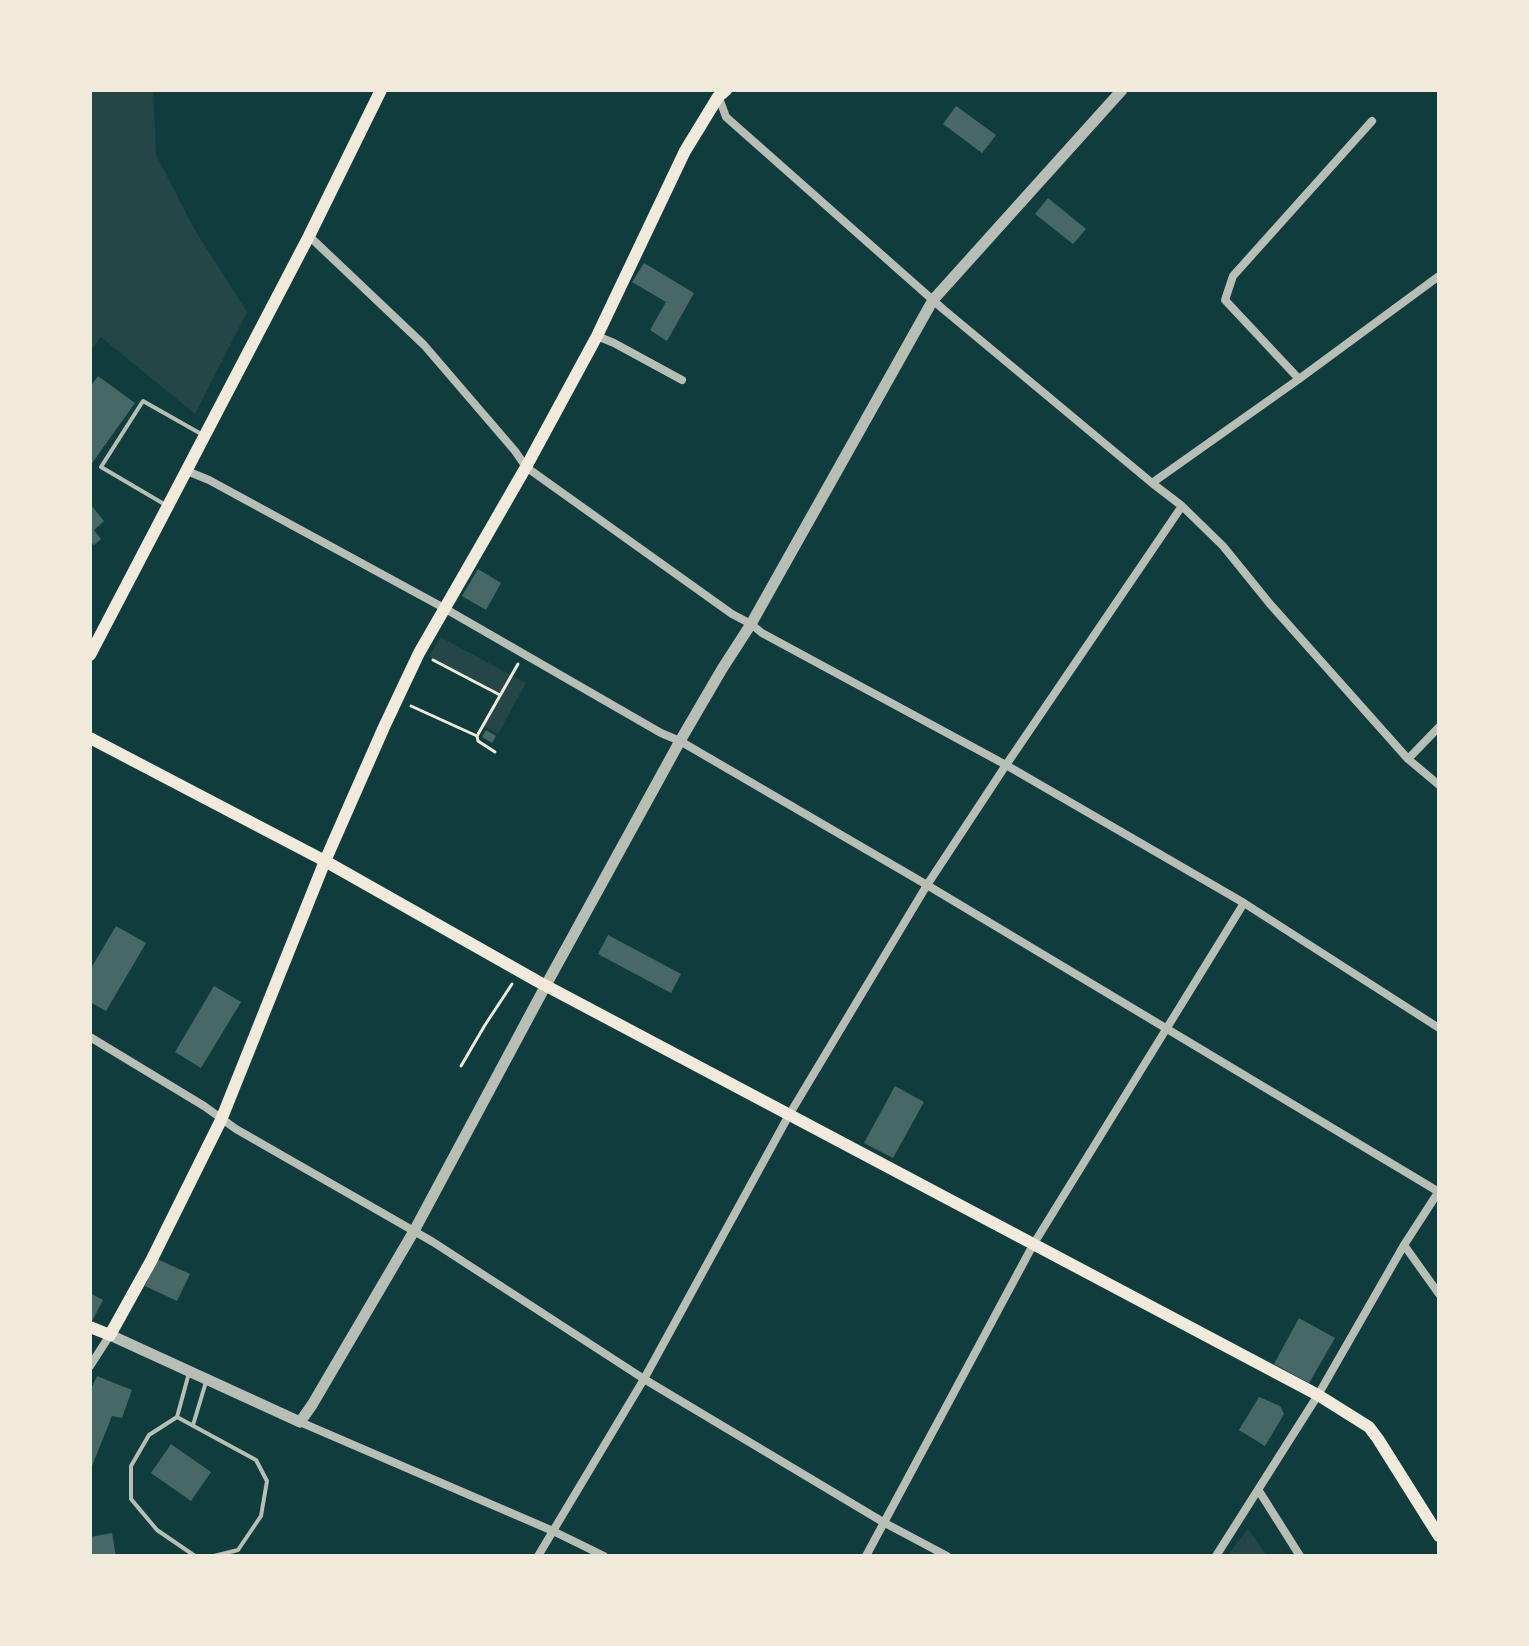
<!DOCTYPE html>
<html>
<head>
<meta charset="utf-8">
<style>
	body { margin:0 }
	#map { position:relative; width:1529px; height:1646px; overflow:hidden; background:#0f3d3e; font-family:Montserrat,sans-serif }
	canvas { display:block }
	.frame { position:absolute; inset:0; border:92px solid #f1e9da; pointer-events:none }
</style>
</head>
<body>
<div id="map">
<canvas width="1529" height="1646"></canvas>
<div class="frame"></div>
</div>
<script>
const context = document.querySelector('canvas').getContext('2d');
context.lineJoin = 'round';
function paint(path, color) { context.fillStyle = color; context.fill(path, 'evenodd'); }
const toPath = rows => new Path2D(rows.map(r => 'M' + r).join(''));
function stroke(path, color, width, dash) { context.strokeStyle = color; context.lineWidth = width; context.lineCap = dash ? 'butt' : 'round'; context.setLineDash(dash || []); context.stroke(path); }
paint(toPath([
	[90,90,153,90,156,155,196,232,247,312,195,414,101,337,90,352],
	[440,637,526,683,498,734,484,726,500,695,429,657],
	[1248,1529,1267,1556,1227,1556]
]), '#244646');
paint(toPath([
	[956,106,996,135,982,153,943,124],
	[1048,198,1086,229,1073,244,1035,214],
	[644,263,694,293,667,341,650,330,666,302,632,282],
	[98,376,135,403,90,466,90,387],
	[90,504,104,521,94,530,101,539,94,545,90,541],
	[478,569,501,583,486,610,462,596],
	[486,730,496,736,492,743,482,737],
	[116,926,146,943,106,1011,90,1002,90,970],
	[608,935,681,974,671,993,598,954],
	[214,986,241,1002,201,1068,175,1052],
	[895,1086,924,1102,893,1158,864,1143],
	[157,1259,190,1274,177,1301,145,1286],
	[90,1293,103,1300,90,1325],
	[1299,1318,1335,1338,1309,1383,1274,1364],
	[97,1376,132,1390,122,1418,112,1416,90,1471,90,1391],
	[1259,1397,1280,1406,1284,1414,1265,1446,1239,1430],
	[171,1444,211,1472,191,1501,151,1473],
	[112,1533,116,1556,90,1556,90,1537]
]), '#486865');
stroke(toPath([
	[433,660,500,695],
	[411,706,477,736,478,741,495,752],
	[477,736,518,664],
	[461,1066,485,1025,512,984]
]), '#f1e9da', 3);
stroke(toPath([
	[164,504,101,467,143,401,203,435],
	[189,1373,177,1417,149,1435,131,1466,131,1499,157,1530,195,1556],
	[177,1417,256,1460,267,1481,261,1516,238,1550,214,1556],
	[193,1425,206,1382]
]), '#b8beb3', 4);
stroke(toPath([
	[718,95,726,117,943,309,1152,483,1182,506,1223,546,1270,604,1408,759,1439,785],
	[309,236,424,345,515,451,526,467,732,614,751,624,762,633,1006,765,1244,903,1439,1028],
	[597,336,614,343,682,380],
	[1299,379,1225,300,1233,276,1372,121],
	[187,471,209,480,444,608,661,733,680,741,927,885,1439,1192],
	[1152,483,1299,379,1439,276],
	[1408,759,1439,727],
	[90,1037,204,1106,236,1129,433,1242,644,1379,883,1522,947,1556],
	[1404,1245,1439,1294],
	[90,1366,110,1335],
	[300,1422,553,1531,604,1556],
	[1259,1491,1300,1556],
	[538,1556,644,1379,789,1115,927,885,1006,765,1182,506],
	[866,1556,1033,1245,1244,903],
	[1216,1556,1318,1395,1404,1245,1439,1191]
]), '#b8beb3', 8);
stroke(toPath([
	[110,1335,300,1422,312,1405,414,1231,546,985,680,741,722,669,751,624,933,300,1122,90]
]), '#b8beb3', 11);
stroke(toPath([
	[90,655,309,236,381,90],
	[90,738,325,861,537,981,1318,1395,1369,1427,1378,1439,1439,1536],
	[90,1327,110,1335,151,1261,221,1120,325,861,384,727,419,653,526,467,597,336,685,151,718,97,726,90]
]), '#f1e9da', 12);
</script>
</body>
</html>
